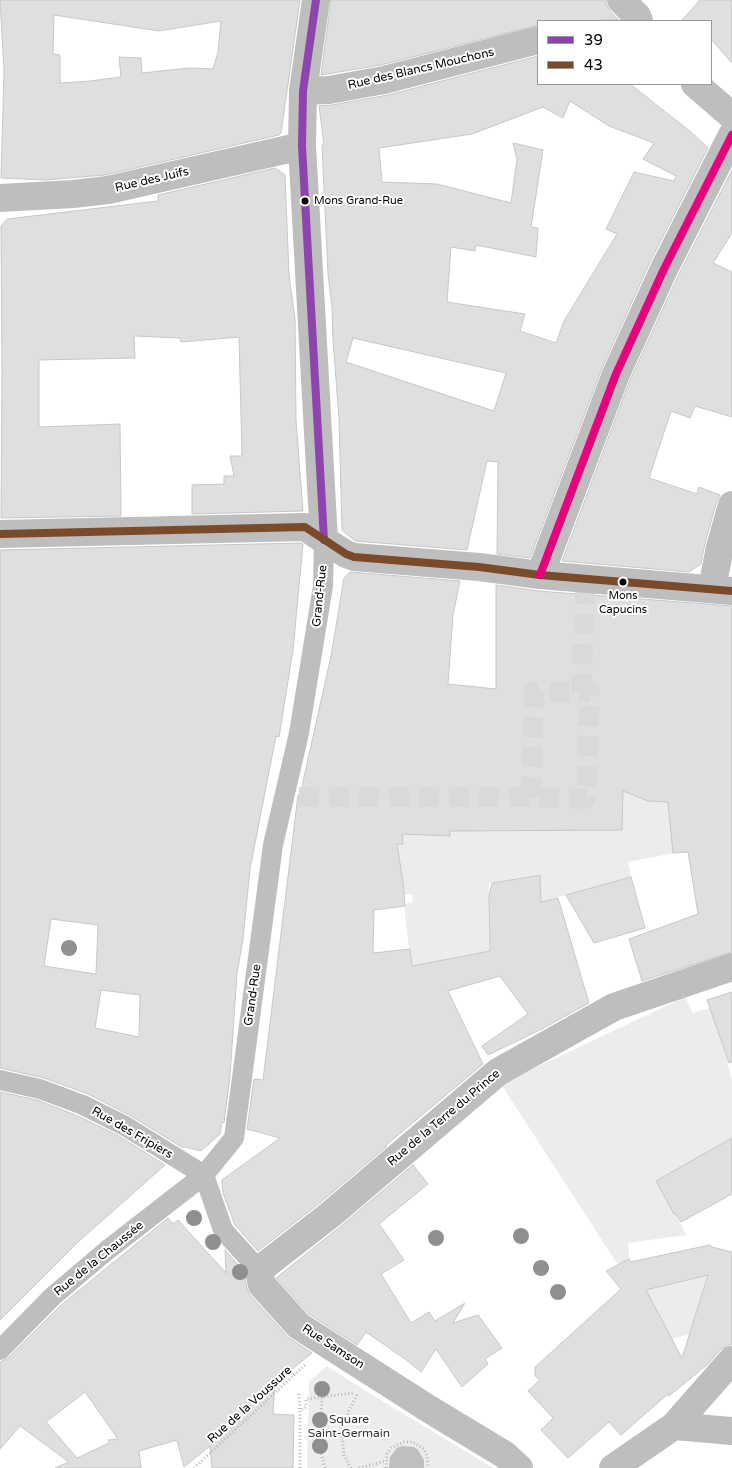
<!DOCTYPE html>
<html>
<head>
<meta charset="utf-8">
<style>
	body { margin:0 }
	#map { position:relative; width:732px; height:1468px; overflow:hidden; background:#fff; font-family:"Varela Round",sans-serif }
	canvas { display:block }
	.legend { position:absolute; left:537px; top:20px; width:175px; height:65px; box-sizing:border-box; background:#fff; border:1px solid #999; margin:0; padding:6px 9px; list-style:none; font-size:15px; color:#000 }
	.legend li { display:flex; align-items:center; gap:10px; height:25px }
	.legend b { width:25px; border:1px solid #999 }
</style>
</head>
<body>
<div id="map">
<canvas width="732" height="1468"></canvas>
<ul class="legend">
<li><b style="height:6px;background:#8e44ad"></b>39</li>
<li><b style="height:6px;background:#7a4b2a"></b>43</li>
</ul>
</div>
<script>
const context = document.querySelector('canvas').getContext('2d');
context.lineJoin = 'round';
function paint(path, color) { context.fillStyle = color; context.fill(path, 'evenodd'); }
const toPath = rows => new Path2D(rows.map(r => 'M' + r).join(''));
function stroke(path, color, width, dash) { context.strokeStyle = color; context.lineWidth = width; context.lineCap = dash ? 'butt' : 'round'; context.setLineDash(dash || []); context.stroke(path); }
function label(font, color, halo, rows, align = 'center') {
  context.font = font + ' "Varela Round",sans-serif'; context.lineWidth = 4; context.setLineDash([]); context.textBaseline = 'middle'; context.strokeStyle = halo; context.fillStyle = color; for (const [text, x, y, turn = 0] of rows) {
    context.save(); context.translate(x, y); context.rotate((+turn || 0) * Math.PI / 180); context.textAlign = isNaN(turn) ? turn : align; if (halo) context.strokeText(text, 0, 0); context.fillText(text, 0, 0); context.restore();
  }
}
paint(toPath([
	[623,791,648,801,704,804,674,853,628,862,631,877,541,902,540,874,489,883,489,951,411,966,404,904,413,902,412,894,404,895,401,869,391,870,375,846,403,844,402,831,418,834,449,836,450,831],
	[685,997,693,1013,710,1008,727,1060,732,1080,732,1138,656,1181,674,1214,676,1214,686,1235,628,1243,630,1261,622,1266,618,1265,501,1084],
	[707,1275,691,1334,672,1339,644,1290],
	[327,1366,361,1388,493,1468,307,1468,309,1382]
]), '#ececec');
paint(toPath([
	[402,1446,414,1447,418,1450,424,1460,424,1468,389,1468,390,1457,397,1448]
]), '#bfbfbf');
const building = toPath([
	[0,0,300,0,281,133,279,135,105,175,45,180,1,178,4,71,0,0],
	[54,15,159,31,221,21,218,52,213,69,189,68,142,73,141,58,119,57,121,77,90,81,60,83,60,55,53,54,54,15],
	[331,0,606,0,606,4,610,11,619,20,538,21,538,25,381,65,321,75,331,0],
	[700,0,732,0,732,63,711,39,711,21,681,21,700,0],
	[538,56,538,84,630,84,691,132,708,148,650,262,602,368,530,558,497,554,498,462,487,461,467,550,355,541,342,530,339,419,333,340,332,307,328,274,322,145,324,145,319,106,332,105,388,95,538,56],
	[570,101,609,126,654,143,643,159,676,176,674,181,634,172,606,229,617,234,564,321,556,343,520,331,525,314,447,302,451,247,475,251,476,245,536,257,538,228,531,227,543,150,513,143,517,159,511,203,437,184,382,182,379,148,472,134,543,107,563,118,570,101],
	[353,338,506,373,494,411,346,362,353,338],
	[275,168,285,175,289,275,295,319,296,421,303,511,192,514,192,485,224,484,224,476,234,476,230,456,242,456,239,337,181,342,180,338,134,336,135,358,39,360,39,427,120,424,121,516,1,518,2,374,1,226,7,219,158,201,158,195,275,168],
	[732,170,732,233,713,263,732,272,732,417,695,406,690,418,671,411,649,478,697,494,699,487,720,495,717,501,705,543,701,564,689,572,562,561,630,380,678,276,732,170],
	[300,543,303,544,293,650,279,737,276,736,250,869,243,939,237,973,230,1076,224,1123,222,1122,220,1134,201,1151,185,1147,183,1148,131,1116,88,1094,44,1078,0,1068,0,550,300,543],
	[51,919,98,925,96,974,44,966,51,919],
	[101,990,140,995,139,1037,95,1028,101,990],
	[350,572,460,581,453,615,448,684,496,689,496,585,539,591,732,606,732,952,642,981,629,939,698,914,688,852,673,853,668,802,648,801,623,791,622,830,450,831,450,836,402,834,403,844,397,844,403,882,405,906,374,910,373,953,410,949,412,966,490,951,489,896,492,883,540,875,541,902,558,898,589,1003,542,1029,488,1055,482,1046,528,1014,500,976,448,991,483,1064,385,1146,387,1146,321,1202,258,1251,235,1225,223,1193,222,1180,280,1138,247,1129,254,1079,263,1080,298,795,300,795,331,656,344,578,350,572],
	[631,877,645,928,594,943,566,895,631,877],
	[732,992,732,1062,729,1063,707,1000,732,992],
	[0,1092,37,1100,78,1116,119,1136,165,1165,78,1242,0,1320,0,1092],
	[732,1138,732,1194,681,1222,676,1214,674,1214,656,1181,732,1138],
	[413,1165,428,1184,379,1224,404,1260,381,1274,411,1323,429,1312,435,1321,465,1303,453,1323,478,1315,502,1348,485,1359,488,1364,462,1387,436,1349,421,1372,405,1359,366,1332,357,1345,309,1314,276,1278,341,1226,413,1165],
	[168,1218,173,1224,178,1220,226,1273,225,1250,244,1271,247,1288,250,1295,288,1337,312,1353,275,1383,273,1414,294,1415,293,1468,212,1468,210,1446,184,1467,177,1440,139,1451,141,1468,55,1468,69,1462,20,1426,0,1449,0,1362,8,1358,60,1306,168,1218],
	[85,1392,118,1439,108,1440,109,1443,77,1458,46,1422,85,1392],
	[710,1245,712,1247,732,1252,732,1344,721,1349,708,1364,669,1396,668,1394,621,1435,609,1422,568,1458,541,1430,553,1418,528,1391,540,1380,535,1376,535,1367,621,1289,606,1271,629,1259,630,1262,710,1245],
	[708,1275,682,1358,646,1290,708,1275]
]);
paint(building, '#dfdfdf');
stroke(building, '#c7c7c7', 1);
stroke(toPath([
	[299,797,531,797,586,799,590,692,581,692],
	[531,797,534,692,581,692,585,592]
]), '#d9d9d9', 20, [20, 10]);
stroke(toPath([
	[299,1394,300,1411],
	[194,1468,307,1363],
	[300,1468,300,1411,306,1407,306,1399,322,1397],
	[325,1468,321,1452,320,1432,322,1397,353,1393],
	[351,1468,344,1455,342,1435,349,1410,358,1393],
	[359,1468,385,1461],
	[386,1468,387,1454,391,1448,404,1442,412,1442,424,1449,427,1456,428,1468]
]), '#b9b9b9', 3, [1, 2.5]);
stroke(toPath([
	[0,1080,40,1089,83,1105,125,1126,204,1175],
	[204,1175,223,1230,259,1270],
	[0,1350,52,1297,105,1252,204,1175,234,1138,273,845,299,733,323,586,324,540]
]), '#bebebe', 20);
stroke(toPath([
	[621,0,637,16,639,21],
	[695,84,732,116],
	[303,91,329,90,384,80,538,40],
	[0,534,305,527,324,540],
	[540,575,616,374,664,269,732,135],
	[712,589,720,547,732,505],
	[674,1426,732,1360],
	[519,1468,505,1455,429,1409,299,1326,262,1285,259,1270,331,1214,498,1072,614,1007,732,967]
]), '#bebebe', 28);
stroke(toPath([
	[316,0,303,91,302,146,324,540,346,554,354,557,479,567,540,575,732,591],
	[0,198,73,194,108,190,302,146],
	[613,1468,674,1426,732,1431]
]), '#bebebe', 28);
stroke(toPath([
	[316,0,303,91,302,146,324,540]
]), '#8e44ad', 8);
stroke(toPath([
	[0,534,305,527,346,554,354,557,479,567,540,575,732,591]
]), '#7a4b2a', 8);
stroke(toPath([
	[540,575,616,374,664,269,732,135]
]), '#e5007d', 8);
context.fillStyle = '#8f8f8f';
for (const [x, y] of [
	[69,948],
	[194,1218],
	[521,1236],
	[436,1238],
	[213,1242],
	[541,1268],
	[240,1272],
	[558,1292],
	[322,1389],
	[320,1420],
	[320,1446]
]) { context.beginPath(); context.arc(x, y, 8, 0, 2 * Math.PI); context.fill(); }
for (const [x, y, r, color] of [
	[305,201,4.5,"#000"],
	[623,582,4.5,"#000"]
]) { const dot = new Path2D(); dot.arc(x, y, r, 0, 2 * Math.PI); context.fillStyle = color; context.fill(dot); stroke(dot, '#fff', 2); }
label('11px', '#000', '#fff', [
	["Mons Grand-Rue",314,201],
	["Mons",623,596,"center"],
	["Capucins",623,610,"center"]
], 'left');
label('12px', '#000', '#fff', [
	["Rue des Blancs Mouchons",421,69,-13],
	["Rue des Juifs",152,180,-13],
	["Grand-Rue",320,596,-84],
	["Grand-Rue",253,995,-82],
	["Rue de la Terre du Prince",444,1118,-40],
	["Rue des Fripiers",132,1133,30],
	["Rue de la Chaussée",99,1259,-39],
	["Rue Samson",333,1347,33],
	["Rue de la Voussure",250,1405,-42]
]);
label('12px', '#333', '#fff', [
	["Square",349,1420],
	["Saint-Germain",349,1434]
]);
</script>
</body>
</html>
